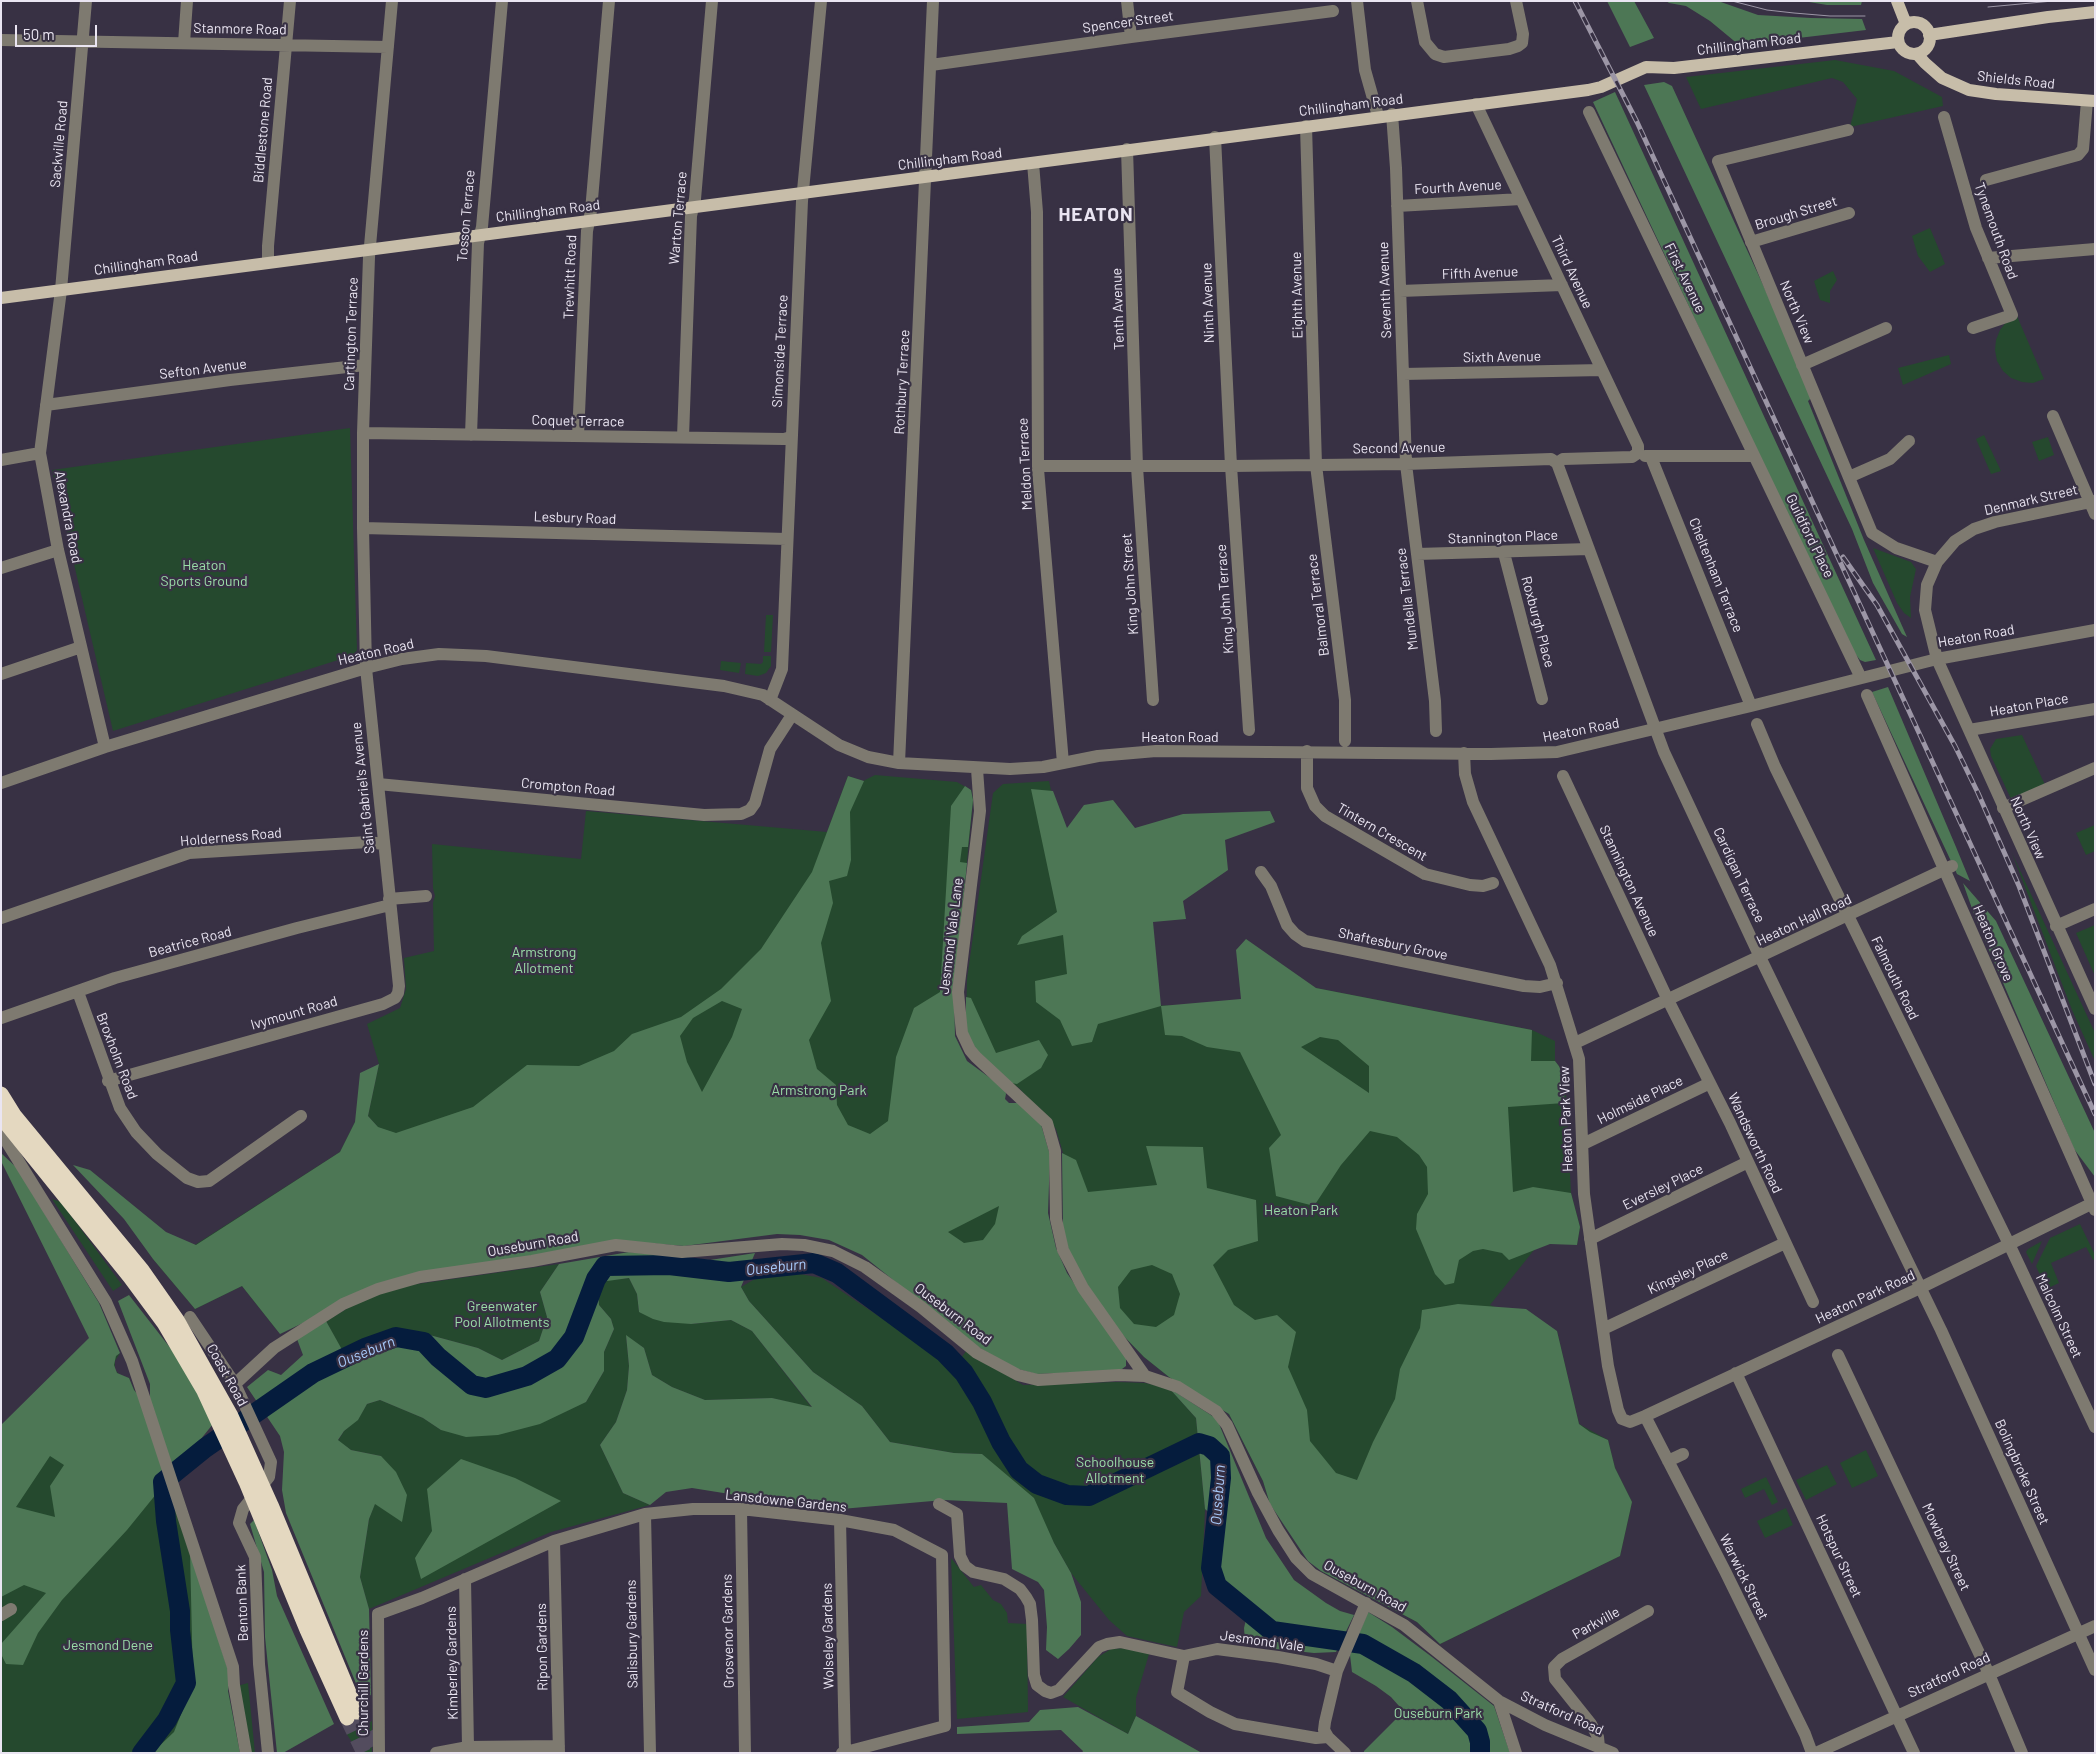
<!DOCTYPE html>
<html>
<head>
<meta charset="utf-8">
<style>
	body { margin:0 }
	#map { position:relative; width:2096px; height:1754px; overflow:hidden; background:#383144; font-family:Barlow,sans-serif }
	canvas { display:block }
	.frame { position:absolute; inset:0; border:2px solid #eae5f2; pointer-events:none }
	.scale { position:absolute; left:15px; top:25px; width:82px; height:22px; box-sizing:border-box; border:2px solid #eae5f2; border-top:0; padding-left:6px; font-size:15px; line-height:18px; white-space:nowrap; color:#eae5f2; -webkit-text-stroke:4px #383144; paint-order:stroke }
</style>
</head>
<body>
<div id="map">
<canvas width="2096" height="1754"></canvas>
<div class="frame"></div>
<div class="scale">50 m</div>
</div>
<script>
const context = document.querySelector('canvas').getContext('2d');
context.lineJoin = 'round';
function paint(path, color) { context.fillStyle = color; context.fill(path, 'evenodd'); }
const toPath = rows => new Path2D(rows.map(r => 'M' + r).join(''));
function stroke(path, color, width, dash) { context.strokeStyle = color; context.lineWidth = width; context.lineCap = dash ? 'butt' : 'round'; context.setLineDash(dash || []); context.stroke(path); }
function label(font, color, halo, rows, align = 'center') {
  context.font = font + ' Barlow,sans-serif'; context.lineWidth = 4.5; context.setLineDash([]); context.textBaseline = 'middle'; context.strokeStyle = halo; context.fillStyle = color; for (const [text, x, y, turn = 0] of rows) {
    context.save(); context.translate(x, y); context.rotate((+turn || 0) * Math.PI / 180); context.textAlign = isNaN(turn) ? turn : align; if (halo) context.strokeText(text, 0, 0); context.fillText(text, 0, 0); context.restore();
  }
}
paint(toPath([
	[1835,60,1894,71,1942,97,1943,106,1850,127,1857,99,1843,82,1832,78,1701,109,1686,77],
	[1930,228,1945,264,1930,272,1918,256,1912,236],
	[1833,271,1837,280,1830,291,1830,303,1820,300,1814,281],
	[2017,316,2044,379,2033,383,2022,382,2011,378,2003,371,1997,361,1995,350,1996,340,2000,330,2007,321],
	[1949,355,1951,364,1903,385,1898,368],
	[350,428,357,650,354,655,113,731,52,470],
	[1984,435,2001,471,1991,474,1976,439],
	[2048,437,2054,455,2039,461,2032,442],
	[1873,548,1911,562,1916,569,1910,597,1911,618,1904,613,1897,603],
	[766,615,773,615,771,652,764,652],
	[763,656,771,656,771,666,766,673,758,676,745,674,746,663,761,664,763,662],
	[721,661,741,663,739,673,720,670],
	[2022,735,2046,787,2012,801,1991,756,1990,749,1996,739],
	[875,775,957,782,971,790,973,800,954,995,948,1039,1041,1245,843,1240,784,1225,444,1259,276,1329,242,1286,195,1309,153,1259,176,1257,340,1152,355,1122,377,1126,368,1116,379,1064,367,1024,400,1008,406,989,404,958,434,951,433,903,435,896,433,888,432,844,581,859,586,811,827,832,848,776,863,781],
	[1049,781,1082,932,1106,1005,1240,1006,1316,988,1532,1030,1555,1041,1555,1061,1565,1074,1571,1193,1580,1227,1577,1245,1542,1240,1490,1305,1557,1331,1579,1424,1608,1440,1615,1468,1632,1502,1620,1556,1440,1644,1417,1622,1321,1571,1270,1504,1263,1481,1229,1414,1169,1377,1144,1357,1114,1326,1056,1129,1019,1088,1012,1084,966,1035,967,979,993,793,1003,784],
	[2095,825,2095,851,2086,855,2076,833],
	[2012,853,2095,1033,2095,1061,2072,1010],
	[2095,925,2095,976,2076,933],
	[52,1199,61,1202,122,1285,113,1291],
	[2080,1224,2095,1255,2095,1259,2093,1260,2086,1247,2051,1263,2059,1283,2046,1289,2036,1266,2050,1238],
	[2042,1241,2032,1264,2026,1252,2028,1249],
	[559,1264,540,1292,547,1317,539,1341,502,1360,478,1348,426,1334,392,1332,344,1355,326,1321,360,1301,396,1287],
	[789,1272,822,1278,954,1367,967,1350,1023,1385,1117,1382,1145,1383,1169,1388,1196,1418,1205,1509,1201,1596,1184,1612,1177,1647,1127,1636,1109,1620,1071,1573,1054,1543,982,1454,954,1453,890,1442,862,1406,813,1372,749,1301,741,1287,753,1280],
	[629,1278,637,1294,639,1312,691,1324,731,1320,752,1331,812,1408,772,1398,705,1400,672,1387,652,1375,644,1348,626,1336,629,1366,627,1390,616,1422,600,1445,623,1493,650,1505,551,1532,369,1609,360,1577,369,1519,375,1503,402,1521,381,1456,351,1450,338,1441,344,1431,358,1419,367,1404,380,1400,423,1418,441,1430,586,1402,604,1371,604,1352,614,1329,611,1319,599,1305,598,1291,601,1281],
	[120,1353,115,1361,115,1370,121,1376,129,1378,134,1390,138,1395,230,1676,228,1691,240,1753,1,1753,1,1425],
	[1866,1450,1878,1476,1852,1488,1840,1463],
	[1827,1465,1837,1484,1806,1500,1796,1480],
	[1766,1477,1778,1502,1772,1505,1764,1489,1745,1498,1741,1489],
	[1786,1508,1793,1525,1765,1538,1757,1521],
	[951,1558,974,1587,981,1585,993,1600,1001,1604,1007,1613,1008,1623,1027,1624,1028,1712,957,1719],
	[1126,1648,1149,1654,1136,1698,1136,1716,1128,1734,1063,1697,1098,1657,1111,1649],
	[248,1683,255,1753,250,1753,237,1686],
	[372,1721,372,1753,359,1753,346,1733]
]), '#25492e');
paint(toPath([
	[1607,1,1634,1,1654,38,1630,47],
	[1666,1,1718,1,1758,15,1811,18,1862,19,1866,30,1739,45,1710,21,1686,6,1669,3],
	[1803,1,1862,1,1861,5,1827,5],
	[1664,82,1672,86,1807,381,1811,398,1808,401,1864,540,1907,637,1902,634,1873,583,1852,529,1644,85],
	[1615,92,1876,660,1865,662,1860,660,1847,643,1593,102],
	[1888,687,1956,847,1970,881,1957,874,1872,692],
	[848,776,864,781,850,812,851,860,847,876,829,881,833,903,821,943,831,1001,809,1040,817,1069,836,1085,837,1105,848,1125,870,1134,888,1121,896,1057,914,1008,940,992,951,806,965,786,971,790,973,800,968,847,962,847,960,862,967,863,954,995,955,1036,967,1061,1005,1089,1006,1094,1005,1099,1009,1103,1020,1103,1040,1121,1050,1155,1048,1213,1056,1248,1067,1273,1126,1358,1126,1366,1122,1369,1116,1371,1036,1374,1011,1367,972,1343,862,1255,829,1240,800,1235,777,1234,684,1246,647,1243,445,1270,305,1322,280,1334,242,1286,195,1309,153,1259,124,1219,73,1165,90,1170,166,1232,196,1245,340,1152,355,1122,360,1073,379,1064,368,1116,378,1127,396,1133,473,1107,527,1065,579,1066,614,1051,632,1034,681,1017,721,989,761,949,812,872],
	[722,1001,742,1009,732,1037,702,1092,687,1062,680,1036,693,1018],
	[999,1206,995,1224,983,1240,964,1243,948,1232],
	[1031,789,1053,791,1067,828,1084,805,1113,800,1135,828,1183,814,1270,811,1275,822,1225,840,1228,870,1183,901,1186,919,1153,922,1161,1006,1241,999,1236,950,1246,939,1316,988,1532,1030,1531,1061,1555,1061,1565,1074,1564,1103,1508,1107,1513,1192,1533,1187,1571,1193,1580,1227,1577,1245,1550,1244,1509,1260,1502,1253,1483,1249,1473,1251,1459,1260,1454,1283,1445,1285,1435,1274,1416,1229,1417,1214,1428,1194,1427,1167,1419,1155,1397,1137,1370,1131,1341,1165,1314,1206,1276,1196,1269,1148,1281,1135,1240,1052,1207,1047,1182,1036,1165,1035,1161,1006,1098,1024,1092,1042,1072,1046,1060,1020,1036,1002,1035,981,1067,974,1063,935,1017,945,1022,936,1057,912],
	[1320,1037,1338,1040,1369,1066,1369,1093,1301,1047],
	[1963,883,1996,921,2095,1133,2095,1177,2074,1149,1975,917],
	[966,997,971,998,996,1053,1039,1040,1048,1055,1041,1068,1017,1084,1011,1083,978,1053,966,1035],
	[1146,1146,1203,1147,1207,1188,1256,1200,1258,1241,1228,1250,1213,1265,1234,1305,1255,1320,1277,1315,1296,1332,1288,1367,1307,1410,1310,1441,1336,1473,1357,1480,1373,1442,1395,1399,1400,1369,1420,1328,1422,1310,1458,1304,1526,1309,1557,1331,1579,1424,1590,1432,1608,1440,1615,1468,1632,1502,1620,1556,1440,1644,1417,1622,1321,1571,1308,1561,1270,1504,1263,1481,1229,1414,1169,1377,1144,1357,1114,1326,1072,1261,1063,1230,1062,1153,1076,1160,1088,1192,1157,1185],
	[1152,1265,1172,1274,1180,1294,1174,1315,1156,1327,1134,1324,1120,1308,1118,1287,1131,1270],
	[1,1153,17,1168,99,1303,120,1353,116,1356,114,1365,117,1373,129,1378,134,1390,138,1395,150,1396,150,1384,118,1301,129,1295,175,1354,200,1396,213,1424,127,1530,62,1600,38,1633,23,1665,6,1664,1,1654,1,1644,46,1593,24,1585,1,1597,1,1425,89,1338,1,1161],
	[50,1456,64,1465,50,1486,55,1517,16,1507],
	[629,1252,710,1260,755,1253,741,1287,749,1301,813,1372,862,1406,890,1442,954,1453,982,1454,1034,1498,1054,1543,1071,1573,1081,1602,1081,1635,1069,1649,1058,1659,1046,1650,1047,1627,1044,1590,1038,1582,1012,1569,1007,1503,944,1500,830,1510,692,1488,666,1492,650,1505,623,1493,600,1445,616,1422,627,1390,629,1366,626,1335,644,1348,652,1375,672,1387,705,1400,772,1398,812,1407,752,1331,731,1320,691,1324,664,1322,653,1319,639,1312,637,1294,629,1278,600,1282,598,1291,599,1305,611,1319,614,1329,604,1352,604,1371,586,1402,540,1424,498,1435,466,1437,441,1430,423,1418,380,1400,367,1404,358,1420,344,1431,338,1440,351,1450,381,1456,396,1472,407,1495,402,1522,375,1504,369,1519,360,1577,369,1609,371,1695,362,1698,286,1513,282,1490,284,1452,280,1436,247,1387,268,1370,281,1375,303,1355,297,1339,326,1321,345,1355,392,1332,426,1334,478,1348,502,1360,539,1341,547,1317,540,1292,559,1264],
	[1169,1388,1217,1419,1266,1538,1294,1580,1326,1603,1340,1611,1354,1615,1336,1652,1314,1653,1267,1648,1245,1642,1244,1628,1250,1603,1229,1589,1218,1569,1221,1523,1205,1509,1196,1418],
	[461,1459,515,1478,561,1501,421,1579,415,1558,432,1531,427,1489],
	[254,1520,272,1570,277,1596,334,1724,283,1753,277,1753,265,1637,264,1572,250,1524],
	[190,1551,230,1676,228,1691,240,1753,152,1753,174,1732,193,1684],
	[1368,1612,1392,1627,1432,1657,1494,1706,1510,1753,1364,1753,1364,1751,1397,1718,1399,1706,1391,1697,1376,1686,1352,1672,1350,1655],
	[1078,1707,1128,1734,1136,1716,1202,1753,1082,1753,1083,1751,1061,1730,957,1734,957,1727,1029,1722,1040,1710]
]), '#4d7755');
stroke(toPath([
	[142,1753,167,1720,186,1683,180,1630,180,1611,166,1521,163,1482,205,1448,313,1373,365,1348,396,1337,424,1342,438,1357,472,1385,486,1388,527,1376,557,1359,574,1337,596,1279,605,1266,669,1265,729,1272,814,1263,837,1273,945,1353,964,1373,982,1402,1001,1442,1019,1470,1037,1484,1067,1495,1089,1496,1199,1443,1209,1446,1220,1456,1221,1478,1211,1568,1217,1586,1272,1631,1363,1644,1414,1673,1449,1700,1477,1731,1480,1742,1480,1753]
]), '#051c3d', 20);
stroke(toPath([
	[357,1712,378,1753],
	[347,1718,364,1753]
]), '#534c5e', 15, [15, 8]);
stroke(toPath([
	[86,1,61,290,40,453,58,550,105,747],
	[1127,1,1131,37],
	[1357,1,1365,70,1378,116],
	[1417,1,1425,42,1435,54,1444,57,1509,49,1518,46,1522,43,1523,34,1516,1],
	[1,40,388,47],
	[184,43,187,1],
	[931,65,1131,37,1333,11],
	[1476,104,1638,446,1638,453],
	[1589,112,1861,678],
	[1392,114,1396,168,1406,464,1435,701,1436,731],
	[1944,117,1976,228,2012,315,1973,328],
	[1306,126,1316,465,1345,700,1345,741],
	[1848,130,1718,161,1872,533,1896,548,1937,562],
	[1215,137,1231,466,1249,730],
	[1127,149,1137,467,1153,700],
	[1033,163,1037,212,1038,469,1063,763],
	[1986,180,2078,155,2083,149,2087,101],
	[1397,206,1521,199],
	[1751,242,1849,213],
	[1988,258,2095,249],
	[268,262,268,246,290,1],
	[1400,291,1562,285],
	[1802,365,1886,328],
	[1403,374,1602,370],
	[46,405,230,380,365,365],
	[2053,416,2095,514],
	[363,433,784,439,791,437],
	[471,435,478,243,482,227,502,1],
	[578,436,587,231,591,211,609,1],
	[683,437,691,216,695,199,712,1],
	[1645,456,1754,456],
	[1651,457,1751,706],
	[1,460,40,453],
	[1557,463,1664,752,1760,957,1941,1330,2095,1670],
	[1557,463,1563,459,1632,457,1638,453],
	[1038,466,1231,466,1406,464,1551,459,1557,463],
	[1849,477,1890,459,1909,441],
	[2095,501,1995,522,1974,529,1955,541,1937,562,1927,585,1925,610,1937,659,2095,1009],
	[363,528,787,539],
	[1504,553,1542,699],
	[1417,554,1589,549],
	[1,568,58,550],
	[1,674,81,647],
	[1867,695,2095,1210],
	[770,700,782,669,802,201,821,1],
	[1757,724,1775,767,2009,1244,2095,1427],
	[1969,730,2095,709],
	[1307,751,1307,788,1315,806,1325,816,1425,874,1470,885,1483,886,1493,883],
	[1464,753,1465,774,1473,802,1550,965,1579,1059,1584,1194,1608,1366,1618,1410,1622,1419,1630,1422,1645,1416,1920,1288,2095,1202],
	[899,763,933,1],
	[977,769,980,811,958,992,962,1033,970,1050,976,1057,1047,1123,1055,1151,1056,1219,1063,1250,1083,1288,1145,1376],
	[1563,776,1667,998,1730,1123,1813,1302],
	[1,783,105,747,366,668,402,659,439,654,486,656,724,686,763,695,839,745,868,757,899,763,1010,769,1043,767,1098,756,1156,751,1491,754,1557,752,1751,706,1937,659,2095,630],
	[378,784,704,815,741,814,750,810,755,803,770,749,792,715],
	[2003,808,2095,768],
	[1261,872,1271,886,1287,925,1295,934,1305,941,1524,986,1540,987,1557,983],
	[389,899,426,896],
	[1,918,189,853,368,842,383,844],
	[2056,926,2095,909],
	[78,992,120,1108,136,1132,157,1154,187,1178,198,1182,209,1181,301,1116],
	[1,1018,115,978,297,928,390,905],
	[1575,1043,1952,866],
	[108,1081,383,1004,395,998,398,993,399,986,366,668,363,528,363,433,369,257,392,1],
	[1,1133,106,1302,132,1361,233,1667,234,1685,246,1753],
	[1583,1144,1710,1083],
	[1590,1239,1748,1162],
	[190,1317,235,1384,271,1462,269,1477,243,1509,239,1523,255,1557,259,1664,268,1753],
	[1603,1329,1785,1243],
	[1838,1355,1989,1674,2022,1753],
	[1736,1373,1914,1753],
	[235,1384,274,1348,343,1304,378,1289,420,1277,532,1261,616,1245,682,1252,782,1244,804,1245,833,1251,865,1267,921,1307,977,1353,1018,1375,1038,1380,1119,1375,1145,1376,1178,1387,1208,1406,1216,1411,1227,1425,1258,1493,1278,1530,1296,1558,1312,1574,1404,1625,1499,1701,1545,1725,1613,1753],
	[1645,1416,1725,1571,1805,1734,1812,1753],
	[1668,1461,1683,1454],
	[939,1504,957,1514,960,1556,965,1566,973,1572,1004,1579,1020,1589,1026,1597,1030,1604,1032,1620,1034,1675,1037,1685,1045,1691,1051,1693,1059,1690,1099,1647,1107,1644,1120,1642,1184,1656,1217,1649,1278,1657,1316,1664,1337,1671],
	[741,1509,745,1753],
	[645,1514,650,1753],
	[840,1520,845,1752],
	[554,1541,559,1753],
	[465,1579,468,1747],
	[1,1615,11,1609],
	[1184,1656,1177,1692,1210,1712,1235,1724,1316,1738,1328,1737],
	[1499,1701,1516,1753],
	[1599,1747,1598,1737,1591,1724,1555,1679,1554,1667,1562,1659,1648,1611],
	[379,1753,378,1614,422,1598,554,1541,645,1514,693,1509,741,1509,840,1520,894,1530,942,1555,945,1726,842,1753],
	[436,1753,468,1747,559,1746],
	[1345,1753,1328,1737,1324,1730,1325,1722,1337,1671,1366,1603],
	[1816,1753,2095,1626]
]), '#7e7a70', 12);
stroke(toPath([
	[1897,1,1906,24],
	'1898 38a16 16 0 1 1 32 0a16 16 0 1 1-32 0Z',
	[1929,35,2048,17,2095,12],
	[1917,54,1925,63,1942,78,1969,90,1996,94,2095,101],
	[1,298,1588,90,1601,87,1646,67,1674,68,1898,42]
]), '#c7bda9', 12);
stroke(toPath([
	[1,1094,14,1115,142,1270,177,1320,231,1416,271,1505,357,1712],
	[1,1117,130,1277,164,1323,204,1391,246,1482,307,1630,347,1718]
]), '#e4d8c0', 15);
stroke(toPath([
	[1732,1,1767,10,1794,13,1830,16,1865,16],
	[1988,7,2053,1]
]), '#9c96a6', 1);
const rail = toPath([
	[1575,1,1637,122,2095,1114],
	[1843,557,1877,605,1893,634,1955,746,1978,793,2019,886,2095,1084]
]);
stroke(rail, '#9c96a6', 5);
stroke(rail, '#383144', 3, [9]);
label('14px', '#eae5f2', '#383144', [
	["Spencer Street",1128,22,-8],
	["Stanmore Road",240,29,1],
	["Chillingham Road",1749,44,-7],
	["Shields Road",2016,80,6],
	["Chillingham Road",1351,105,-7],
	["Biddlestone Road",263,130,-85],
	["Sackville Road",59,144,-85],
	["Chillingham Road",950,159,-7],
	["Fourth Avenue",1458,187,-3],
	["Chillingham Road",548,211,-7],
	["Brough Street",1796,213,-17],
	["Tosson Terrace",466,216,-85],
	["Warton Terrace",678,218,-85],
	["Tynemouth Road",1996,231,70],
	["Chillingham Road",146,263,-8],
	["Third Avenue",1572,272,65],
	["Fifth Avenue",1480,273,-2],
	["Trewhitt Road",570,277,-88],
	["First Avenue",1685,278,64],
	["Seventh Avenue",1385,290,-92],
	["Eighth Avenue",1297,295,-91],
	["Ninth Avenue",1208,303,-92],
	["Tenth Avenue",1118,309,-92],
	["North View",1797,312,67],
	["Cartington Terrace",351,334,-88],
	["Simonside Terrace",780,351,-87],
	["Sixth Avenue",1502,357,-1],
	["Sefton Avenue",203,369,-7],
	["Rothbury Terrace",902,382,-87],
	["Coquet Terrace",578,421,1],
	["Second Avenue",1399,448,-1],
	["Meldon Terrace",1025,464,-93],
	["Denmark Street",2031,500,-13],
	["Alexandra Road",68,517,79],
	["Lesbury Road",575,518,2],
	["Guildford Place",1810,536,64],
	["Stannington Place",1503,537,-2],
	["Cheltenham Terrace",1716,575,68],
	["King John Street",1130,584,-94],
	["King John Terrace",1225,599,-94],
	["Mundella Terrace",1407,599,-97],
	["Balmoral Terrace",1318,605,-97],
	["Roxburgh Place",1538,622,75],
	["Heaton Road",1976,636,-10],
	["Heaton Road",376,652,-13],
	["Heaton Place",2029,705,-10],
	["Heaton Road",1581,730,-11],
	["Heaton Road",1180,737],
	["Crompton Road",568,787,5],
	["Saint Gabriel's Avenue",363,788,-96],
	["North View",2028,828,66],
	["Tintern Crescent",1382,832,30],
	["Holderness Road",231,837,-5],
	["Cardigan Terrace",1739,875,65],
	["Stannington Avenue",1629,881,65],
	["Heaton Hall Road",1804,920,-25],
	["Jesmond Vale Lane",951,936,-83],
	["Beatrice Road",190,942,-15],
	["Heaton Grove",1993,943,67],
	["Shaftesbury Grove",1393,944,12],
	["Falmouth Road",1895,978,64],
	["Ivymount Road",294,1013,-16],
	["Broxholm Road",117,1056,69],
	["Holmside Place",1640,1100,-26],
	["Heaton Park View",1566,1119,-92],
	["Wandsworth Road",1755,1143,65],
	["Eversley Place",1663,1187,-26],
	["Ouseburn Road",533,1244,-10],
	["Kingsley Place",1688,1272,-25],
	["Heaton Park Road",1865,1297,-25],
	["Ouseburn Road",953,1314,37],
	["Malcolm Street",2059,1316,65],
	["Coast Road",227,1375,61],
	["Bolingbroke Street",2022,1472,66],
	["Lansdowne Gardens",786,1501,6],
	["Mowbray Street",1946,1547,65],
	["Hotspur Street",1839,1556,65],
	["Warwick Street",1744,1577,64],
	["Ouseburn Road",1365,1586,29],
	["Benton Bank",242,1603,-92],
	["Parkville",1596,1623,-29],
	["Grosvenor Gardens",728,1631,-91],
	["Salisbury Gardens",632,1634,-91],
	["Wolseley Gardens",828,1636,-91],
	["Jesmond Vale",1262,1641,8],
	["Ripon Gardens",542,1647,-91],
	["Kimberley Gardens",452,1663,-91],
	["Stratford Road",1949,1675,-25],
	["Churchill Gardens",363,1683,-90],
	["Stratford Road",1562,1713,24]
]);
label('14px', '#9bdea8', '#383144', [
	["Heaton",204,565],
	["Sports Ground",204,581],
	["Armstrong",544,952],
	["Allotment",544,968],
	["Armstrong Park",819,1090],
	["Heaton Park",1301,1210],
	["Greenwater",502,1306],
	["Pool Allotments",502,1322],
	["Schoolhouse",1115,1462],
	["Allotment",1115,1478],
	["Jesmond Dene",108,1645],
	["Ouseburn Park",1438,1713]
]);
label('italic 15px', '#a8cbfd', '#383144', [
	["Ouseburn",776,1267,-6],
	["Ouseburn",366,1352,-22],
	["Ouseburn",1218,1495,-86]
]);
context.letterSpacing = '1px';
label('bold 19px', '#eae5f2', '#383144', [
	["HEATON",1096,215]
]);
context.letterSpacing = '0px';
</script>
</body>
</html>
